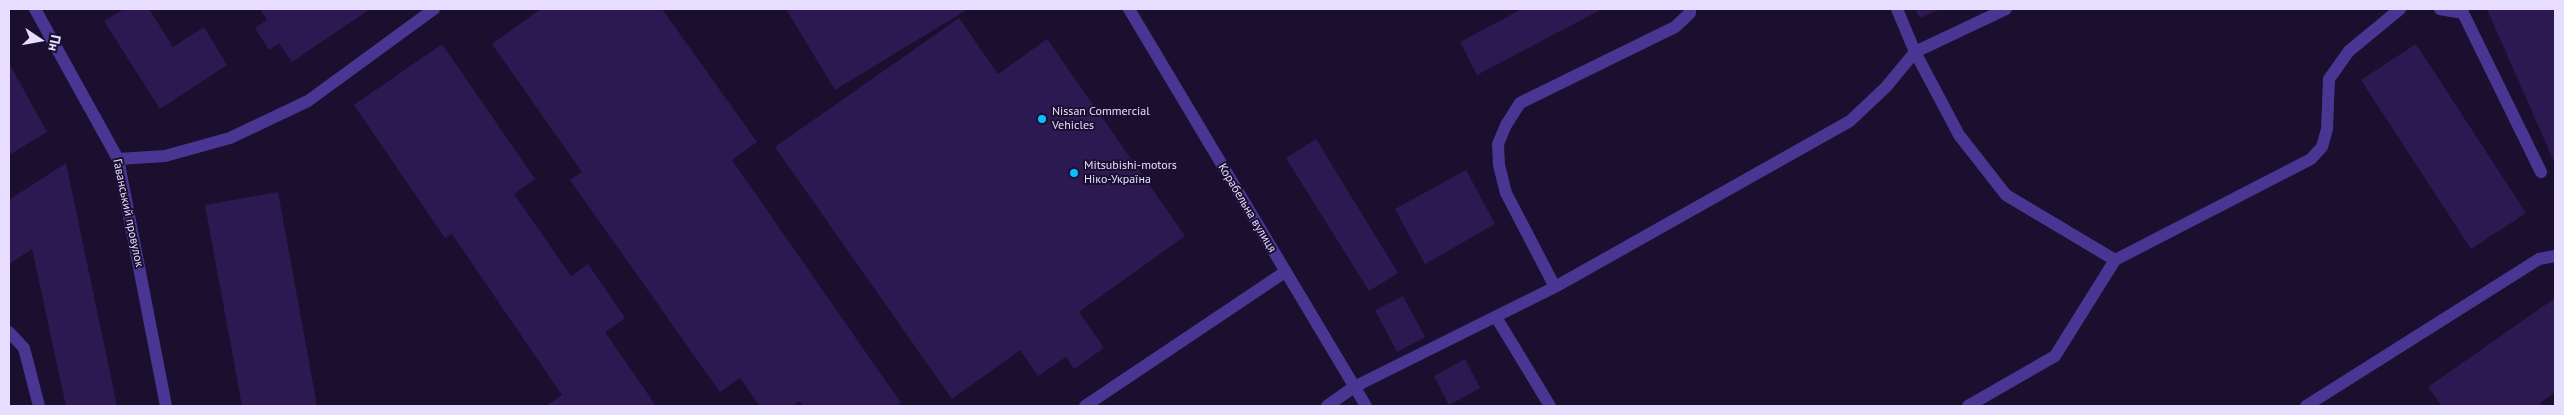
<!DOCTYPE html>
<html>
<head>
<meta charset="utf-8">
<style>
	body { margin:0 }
	#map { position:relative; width:2564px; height:415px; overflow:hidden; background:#1a0f2f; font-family:"PT Sans",sans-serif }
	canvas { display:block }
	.frame { position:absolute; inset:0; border:10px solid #e6ddff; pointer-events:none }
	.north { position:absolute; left:15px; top:15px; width:50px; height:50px; -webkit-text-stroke:4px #1a0f2f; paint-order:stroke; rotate:102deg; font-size:14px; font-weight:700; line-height:20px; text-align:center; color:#e6ddff }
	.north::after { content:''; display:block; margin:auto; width:18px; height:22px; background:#e6ddff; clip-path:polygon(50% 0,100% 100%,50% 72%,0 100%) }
</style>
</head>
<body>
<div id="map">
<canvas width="2564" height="415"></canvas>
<div class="frame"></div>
<div class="north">Пн</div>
</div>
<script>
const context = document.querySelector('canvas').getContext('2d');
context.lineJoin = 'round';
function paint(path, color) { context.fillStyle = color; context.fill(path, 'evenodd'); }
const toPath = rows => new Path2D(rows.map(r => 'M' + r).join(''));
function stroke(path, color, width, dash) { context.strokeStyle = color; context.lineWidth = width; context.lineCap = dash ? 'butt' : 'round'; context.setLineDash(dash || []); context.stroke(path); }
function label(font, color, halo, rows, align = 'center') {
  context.font = font + ' "PT Sans",sans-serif'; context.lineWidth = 4; context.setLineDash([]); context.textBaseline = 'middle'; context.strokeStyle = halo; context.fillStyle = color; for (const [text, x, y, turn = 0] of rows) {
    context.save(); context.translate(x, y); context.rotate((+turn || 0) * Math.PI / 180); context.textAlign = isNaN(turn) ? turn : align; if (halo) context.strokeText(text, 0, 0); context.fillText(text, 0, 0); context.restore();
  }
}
paint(toPath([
	[124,9,149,9,173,47,204,27,227,65,160,109,104,21],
	[260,9,370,9,292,62,279,43,269,50,255,28,267,20],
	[541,9,662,9,757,142,732,160,901,403,895,406,803,406,800,401,793,406,760,406,740,378,720,392,570,180,582,172,492,44],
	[786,9,968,9,835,90],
	[1522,9,1602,9,1477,75,1460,42],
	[1915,9,1940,9,1920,18],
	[2487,9,2555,9,2555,164],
	[959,18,998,74,1047,39,1185,236,1079,312,1104,348,1074,369,1066,357,1038,376,1020,350,952,399,775,147],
	[442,44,535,179,514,194,571,276,588,264,625,318,605,332,656,406,546,406,562,395,452,234,445,238,354,105],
	[2416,44,2526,213,2471,249,2361,80],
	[9,63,47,132,9,155],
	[1316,139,1398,273,1369,291,1286,158],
	[66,163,117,406,66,406,32,249,9,264,9,200],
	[1466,170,1495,224,1425,264,1395,209],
	[278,192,317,406,242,406,205,205],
	[1403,296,1425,337,1397,352,1375,310],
	[2555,298,2555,392,2540,403,2542,406,2442,406,2428,387],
	[1465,359,1480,388,1449,405,1434,376]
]), '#2d1952');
stroke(toPath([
	[35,9,118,159,166,406],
	[1129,9,1366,406],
	[1897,9,1915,52,1959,135,2006,195,2115,260],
	[2440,9,2463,13,2541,172],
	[118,159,165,156,230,138,308,101,434,9],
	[1555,287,1506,193,1499,165,1498,144,1506,125,1520,103,1675,27,1690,13,1690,9],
	[1496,317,1550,406],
	[9,332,24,348,39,406],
	[1085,406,1285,272],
	[1327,406,1354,387,1555,287,1850,121,1886,87,1915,52,2006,9],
	[1968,406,2055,356,2115,260,2311,159,2322,147,2327,129,2329,79,2349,51,2400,9],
	[2306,406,2539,259,2555,256]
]), '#483692', 12);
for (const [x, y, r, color] of [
	[1042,119,5,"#09c0ff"],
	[1074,173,5,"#09c0ff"]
]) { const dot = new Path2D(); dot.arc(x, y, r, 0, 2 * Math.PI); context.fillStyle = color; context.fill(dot); stroke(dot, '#1a0f2f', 2); }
label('12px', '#e6ddff', '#1a0f2f', [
	["Nissan Commercial",1052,112],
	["Vehicles",1052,126],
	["Mitsubishi-motors",1084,166],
	["Ніко-Україна",1084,180]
], 'left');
label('12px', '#e6ddff', '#1a0f2f', [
	["Корабельна вулиця",1247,208,59],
	["Гаванський провулок",128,213,78]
]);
</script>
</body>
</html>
